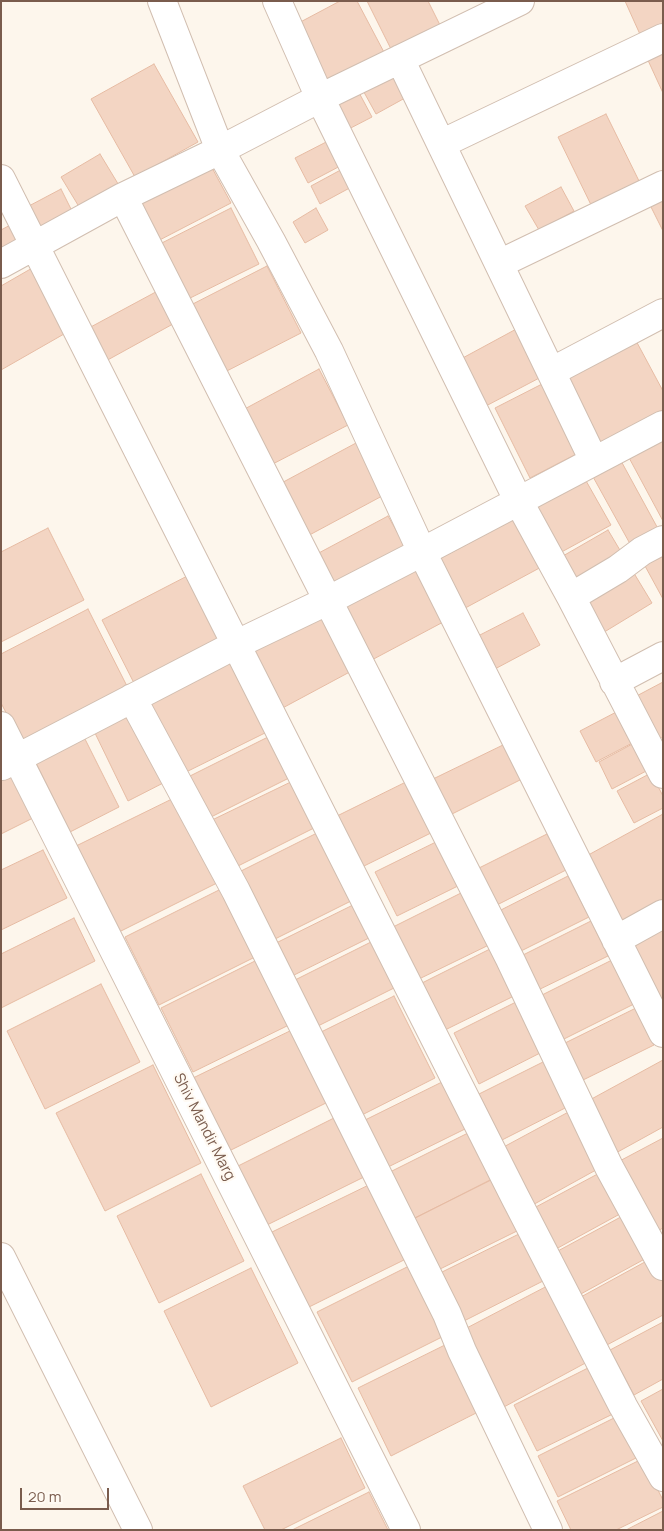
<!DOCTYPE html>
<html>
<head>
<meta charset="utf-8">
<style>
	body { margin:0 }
	#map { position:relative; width:664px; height:1531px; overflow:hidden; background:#fdf6ec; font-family:Manrope,sans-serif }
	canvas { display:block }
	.frame { position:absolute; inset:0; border:2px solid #7a5c4d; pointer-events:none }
	.scale { position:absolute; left:20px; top:1488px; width:89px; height:22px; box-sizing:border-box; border:2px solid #7a5c4d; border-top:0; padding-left:6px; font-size:15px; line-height:18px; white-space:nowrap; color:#7a5c4d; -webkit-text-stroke:4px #fffaf3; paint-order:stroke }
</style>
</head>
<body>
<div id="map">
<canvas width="664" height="1531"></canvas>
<div class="frame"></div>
<div class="scale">20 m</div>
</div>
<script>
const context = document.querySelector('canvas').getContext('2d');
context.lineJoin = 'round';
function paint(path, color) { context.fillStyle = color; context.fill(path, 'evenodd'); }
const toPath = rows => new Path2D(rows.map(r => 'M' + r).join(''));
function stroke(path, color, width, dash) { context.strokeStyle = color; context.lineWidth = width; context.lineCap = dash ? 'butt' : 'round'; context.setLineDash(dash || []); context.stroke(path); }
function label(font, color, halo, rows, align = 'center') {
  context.font = font + ' Manrope,sans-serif'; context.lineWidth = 4.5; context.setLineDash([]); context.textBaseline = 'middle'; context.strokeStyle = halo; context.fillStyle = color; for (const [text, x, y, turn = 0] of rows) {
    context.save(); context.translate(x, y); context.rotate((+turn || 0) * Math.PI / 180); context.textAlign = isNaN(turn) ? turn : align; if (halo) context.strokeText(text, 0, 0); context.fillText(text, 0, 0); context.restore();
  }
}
const building = toPath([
	[340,1,357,1,386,56,324,89,291,27,340,1],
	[367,1,428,1,442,29,393,53,367,1],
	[625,1,663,1,663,31,643,41,625,1],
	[663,48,663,93,646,56,663,48],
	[154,64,198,142,135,177,91,99,154,64],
	[390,69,405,98,376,114,360,85,390,69],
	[356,87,372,117,341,133,325,103,356,87],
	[606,114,642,187,594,211,558,137,606,114],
	[332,139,344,164,308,183,295,158,332,139],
	[100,154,123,192,84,215,61,177,100,154],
	[211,166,231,203,150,245,131,208,211,166],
	[348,166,357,184,320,204,311,186,348,166],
	[561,187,574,211,539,230,525,206,561,187],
	[61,189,77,221,44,238,27,207,61,189],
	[663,191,663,231,647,199,663,191],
	[231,208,259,264,178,304,150,249,231,208],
	[316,208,328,230,305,243,293,222,316,208],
	[16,222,28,245,1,259,1,230,16,222],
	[267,266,301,333,219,375,185,308,267,266],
	[34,267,71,330,1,370,1,286,34,267],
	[165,287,182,319,104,362,87,329,165,287],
	[520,327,545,375,484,407,459,360,520,327],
	[634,337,663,391,663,413,595,449,558,378,634,337],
	[319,369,348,425,267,467,239,412,319,369],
	[546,382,582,451,530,478,495,408,546,382],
	[663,435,663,521,627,454,663,435],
	[356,443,384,495,302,539,274,487,356,443],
	[620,459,662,536,634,551,592,475,620,459],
	[585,479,611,525,556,555,531,509,585,479],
	[388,516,409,553,335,593,315,555,388,516],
	[518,517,545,565,456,613,430,564,518,517],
	[48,528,84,600,1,642,1,552,48,528],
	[608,530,627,562,574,593,556,560,608,530],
	[663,542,663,599,639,555,663,542],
	[416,563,447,620,368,662,337,606,416,563],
	[629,565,652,603,601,634,578,595,629,565],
	[195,572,229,639,136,687,102,620,195,572],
	[327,608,359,667,277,711,245,652,327,608],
	[88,609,130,692,24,747,1,703,1,654,88,609],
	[523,613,540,645,493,670,476,637,523,613],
	[234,656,271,730,176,777,139,703,234,656],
	[663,682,663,737,652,743,629,700,663,682],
	[622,709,638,740,596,762,580,731,622,709],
	[137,710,171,779,128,801,94,731,137,710],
	[272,735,293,776,203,821,182,780,272,735],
	[84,737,119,807,70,832,35,761,84,737],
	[636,742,650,769,612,789,599,762,636,742],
	[505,744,522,779,450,815,433,779,505,744],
	[651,773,663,796,663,808,634,823,617,791,651,773],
	[12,775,33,818,1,834,1,781,12,775],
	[299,778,322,824,234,868,210,821,299,778],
	[414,778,439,829,362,867,337,816,414,778],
	[176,797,219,882,119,932,76,846,176,797],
	[663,814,663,907,620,930,581,859,663,814],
	[321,831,355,899,271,941,237,873,321,831],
	[547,834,566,870,489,909,471,872,547,834],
	[442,839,464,883,397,916,375,872,442,839],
	[43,850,67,898,1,930,1,870,43,850],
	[568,876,589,917,513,955,493,914,568,876],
	[221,889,255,957,159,1005,125,937,221,889],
	[467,890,493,943,419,979,393,927,467,890],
	[355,904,371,937,286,979,270,946,355,904],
	[74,918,95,961,1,1008,1,954,74,918],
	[591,921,608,956,532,993,515,959,591,921],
	[663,922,663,1015,624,943,663,922],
	[373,941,396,987,308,1031,285,985,373,941],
	[494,947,518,994,445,1030,422,983,494,947],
	[261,958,293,1023,193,1072,161,1008,261,958],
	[614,959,636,1003,558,1042,536,998,614,959],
	[101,984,140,1062,45,1109,7,1031,101,984],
	[394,996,435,1078,354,1119,313,1036,394,996],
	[522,999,548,1049,479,1084,454,1033,522,999],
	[636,1008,654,1045,579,1082,561,1045,636,1008],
	[296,1028,332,1100,229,1151,193,1078,296,1028],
	[551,1058,573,1104,502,1140,479,1094,551,1058],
	[663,1060,663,1127,614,1154,586,1102,663,1060],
	[153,1065,201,1163,105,1211,56,1113,153,1065],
	[442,1082,465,1129,380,1171,357,1124,442,1082],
	[574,1109,605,1165,529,1207,498,1150,574,1109],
	[340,1115,370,1174,267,1225,238,1166,340,1115],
	[472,1131,495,1178,407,1222,384,1175,472,1131],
	[663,1138,663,1228,652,1234,614,1164,663,1138],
	[607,1169,629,1209,556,1249,534,1208,607,1169],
	[201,1174,244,1261,159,1303,117,1216,201,1174],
	[494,1178,519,1230,432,1273,407,1222,494,1178],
	[377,1181,414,1255,309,1307,272,1232,377,1181],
	[630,1212,652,1255,579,1295,556,1252,630,1212],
	[523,1232,547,1279,458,1324,434,1276,523,1232],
	[654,1257,663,1274,663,1315,605,1346,579,1298,654,1257],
	[417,1262,452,1332,352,1382,317,1312,417,1262],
	[251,1268,298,1363,211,1407,164,1311,251,1268],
	[551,1284,591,1360,502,1408,461,1331,551,1284],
	[663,1322,663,1379,634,1395,610,1350,663,1322],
	[453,1341,486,1408,391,1456,358,1388,453,1341],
	[594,1365,617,1412,537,1451,514,1405,594,1365],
	[663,1389,663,1441,641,1401,663,1389],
	[618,1416,638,1457,558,1497,538,1456,618,1416],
	[341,1438,365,1488,281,1530,265,1530,243,1486,341,1438],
	[642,1459,663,1500,663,1507,616,1530,571,1530,557,1501,642,1459],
	[369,1492,388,1530,292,1530,369,1492],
	[663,1511,663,1530,626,1530,663,1511]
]);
paint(building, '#f3d5c3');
stroke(building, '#e6bba3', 1);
const minor = toPath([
	[162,1,220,150,271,241,329,351,422,552,663,1033],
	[277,1,320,98,519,502,571,597,663,774],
	[400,59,594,461],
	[441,144,663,38],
	[1,179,515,1197,623,1406,663,1477],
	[123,197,510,959,609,1167,663,1266],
	[1,264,123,197,220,150,320,98,520,1],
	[499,264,663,185],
	[551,372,663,313],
	[571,597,618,569,642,551,663,540],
	[614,682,663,656],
	[132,698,236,891,447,1314,462,1351,548,1530],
	[1,726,406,1530],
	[2,766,235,645,329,600,422,552,663,425],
	[616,940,663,914],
	[1,1257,138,1530]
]);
stroke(minor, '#d1beb0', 30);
stroke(minor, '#fff', 28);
label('15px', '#7a5c4d', '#fffaf3', [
	["Shiv Mandir Marg",204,1127,63]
]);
</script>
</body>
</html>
